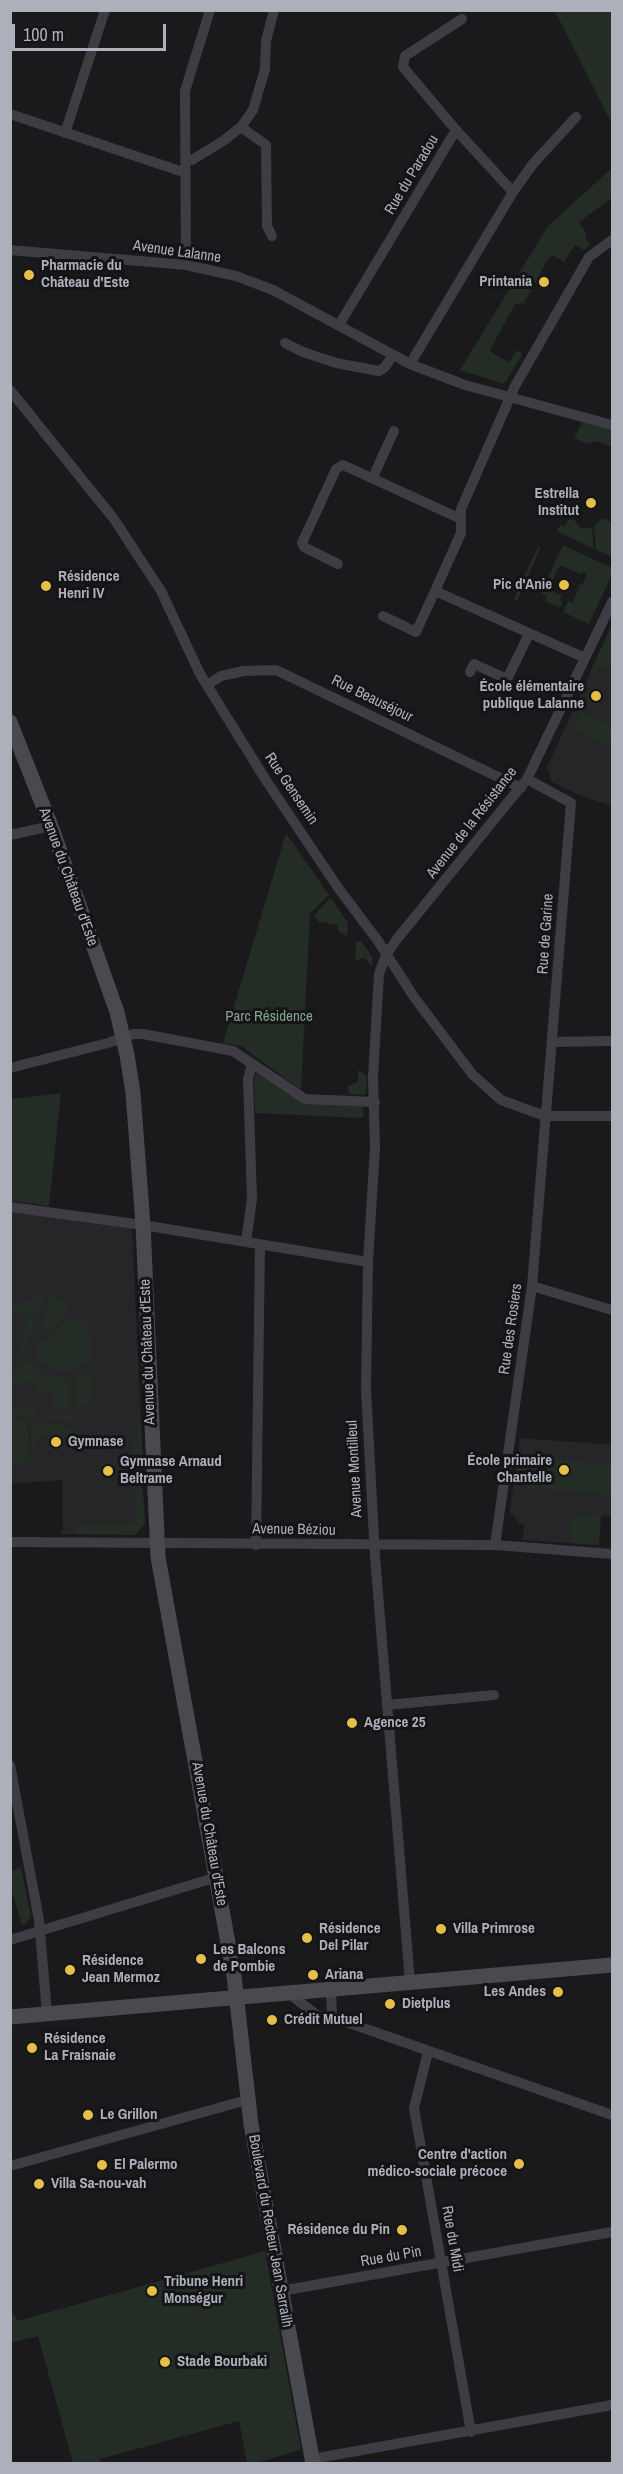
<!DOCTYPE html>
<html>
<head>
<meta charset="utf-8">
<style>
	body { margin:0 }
	#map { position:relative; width:623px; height:2474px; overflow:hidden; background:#1a1a1c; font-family:"Archivo Narrow",sans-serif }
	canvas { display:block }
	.frame { position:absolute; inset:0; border:12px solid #adb0ba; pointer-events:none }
	.scale { position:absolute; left:12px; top:24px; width:154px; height:27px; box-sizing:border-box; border:3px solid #adb0ba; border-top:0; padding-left:8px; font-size:18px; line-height:21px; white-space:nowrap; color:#adb0ba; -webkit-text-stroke:4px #151517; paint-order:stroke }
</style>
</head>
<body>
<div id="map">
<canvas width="623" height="2474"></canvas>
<div class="frame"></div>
<div class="scale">100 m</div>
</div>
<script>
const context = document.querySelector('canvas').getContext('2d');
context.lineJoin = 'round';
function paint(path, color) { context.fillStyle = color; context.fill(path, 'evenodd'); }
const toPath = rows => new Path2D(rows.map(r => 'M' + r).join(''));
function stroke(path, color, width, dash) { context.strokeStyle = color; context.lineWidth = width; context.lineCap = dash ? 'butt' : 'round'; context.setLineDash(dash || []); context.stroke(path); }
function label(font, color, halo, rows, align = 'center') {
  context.font = font + ' "Archivo Narrow",sans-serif'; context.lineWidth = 6; context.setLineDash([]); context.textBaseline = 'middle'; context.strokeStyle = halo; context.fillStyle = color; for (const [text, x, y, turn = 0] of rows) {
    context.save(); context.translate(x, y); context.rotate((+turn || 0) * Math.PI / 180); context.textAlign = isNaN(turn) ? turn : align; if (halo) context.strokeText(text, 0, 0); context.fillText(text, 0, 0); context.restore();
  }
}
paint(toPath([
	[612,626,612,806,579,795,552,782,547,767],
	[11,1212,132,1227,143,1468,138,1472,143,1492,145,1524,135,1535,61,1534,63,1527,62,1480,11,1484],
	[520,1438,612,1445,612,1516,571,1513,569,1543,522,1540,525,1524,519,1523,510,1512]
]), '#262629');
paint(toPath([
	[555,11,612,11,612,124],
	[612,168,612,198,579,222,587,235,585,238,590,244,584,250,575,245,564,262,553,255,548,259,524,303,515,304,490,350,494,354,509,362,517,350,523,354,506,381,503,384,460,370,548,226],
	[586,422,612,430,612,447,597,441,589,444,574,438,582,423],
	[602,518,612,522,612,550,610,556,596,550,594,527],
	[573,519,581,528,592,528,594,549,557,531,560,525,565,527,568,520],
	[563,545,612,568,612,574,589,624,563,612,568,601,573,603,580,584,582,585,587,574,582,572,581,574,561,566,557,569,549,590,562,596,560,600,563,602,560,608,545,601,547,596,541,593],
	[541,546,518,599,515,601,514,598,538,547],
	[612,625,612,667,590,672],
	[581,711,612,726,612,739,609,746,573,729],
	[286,833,329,895,310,913,301,1090,241,1046,223,1043],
	[331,898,348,923,347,936,338,931,338,925,319,922,314,915],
	[361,941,372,957,373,967,364,958,355,961,356,942],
	[358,1070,367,1075,366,1093,364,1095,349,1094,348,1086,358,1082],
	[256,1073,298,1100,363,1106,364,1116,362,1118,255,1113,254,1078],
	[61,1093,49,1206,11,1201,11,1099],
	[46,1293,37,1316,26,1316,26,1312,11,1311,11,1307],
	[55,1296,69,1306,69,1313,39,1337,38,1336,50,1298],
	[81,1318,87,1323,90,1330,92,1354,88,1362,73,1372,60,1371,38,1362,35,1348,62,1324,72,1319],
	[26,1319,36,1319,24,1350,11,1368,23,1342],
	[32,1361,49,1376,70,1379,71,1408,53,1409,52,1392,37,1392,36,1381,11,1384,11,1378,23,1363],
	[88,1371,92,1373,94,1405,75,1407,74,1380],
	[35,1406,36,1416,72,1416,72,1420,69,1423,52,1418,29,1418,29,1415,11,1417,11,1410],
	[27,1418,30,1462,11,1464,11,1419],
	[137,1422,141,1422,143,1468,138,1472,143,1492,145,1524,135,1535,76,1534,76,1525,135,1522,132,1441,137,1441],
	[30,1423,58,1424,76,1429,78,1434,37,1435,37,1450,32,1450],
	[526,1457,612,1464,612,1495,524,1488],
	[570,1513,601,1515,599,1545,569,1543],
	[21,1867,31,1916,26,1924,22,1926,10,1884,11,1872],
	[265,2251,301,2450,255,2463,247,2463,239,2421,100,2459,100,2463,73,2463,38,2336,11,2343,11,2310,18,2321]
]), '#242c26');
stroke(toPath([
	[10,114,186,173],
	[241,127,266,145,267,226,272,236],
	[456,130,403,67,405,56,462,19],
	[65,133,105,10],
	[186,160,192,160,223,141,241,127,253,110,265,69,266,41,274,10],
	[513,192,532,165,576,117],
	[10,250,186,265,236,276,273,290,410,364,465,385,612,425],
	[186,265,185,91,210,10],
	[339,325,456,130,513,192,410,364],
	[285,343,303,352,336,363,379,371,385,367,393,355],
	[10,390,114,519,161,591,200,674,267,782,339,889,378,941,414,997,472,1074,501,1100,545,1116,612,1116],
	[373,477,394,431],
	[461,519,461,509,515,386,589,257,612,240],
	[338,564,304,547,302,543,336,469,343,465,461,519,461,533,435,591,585,658],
	[383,616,416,632,435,591],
	[470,672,474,664,507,679,529,634],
	[207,685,221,676,244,671,276,670,521,788],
	[10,835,51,826],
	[552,1042,612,1041],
	[10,1068,108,1043,133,1034,143,1034,233,1051,305,1099,375,1102],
	[10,1207,143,1225,368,1262],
	[246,1241,252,1199,248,1079,252,1064],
	[532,1286,612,1310],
	[10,1542,495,1545,612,1554],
	[256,1545,260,1244],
	[495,1545,532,1286,571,803,527,779],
	[387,1705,494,1695],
	[10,1765,39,1920,47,2014],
	[10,1940,217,1877],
	[410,1982,375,1557,366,1389,368,1262,375,1148,373,1077,379,974,386,955,397,939,527,779,612,602],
	[331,1988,332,2017],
	[287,1992,318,2016,332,2017,612,2115],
	[428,2052,414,2108,471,2432],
	[10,2166,247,2100],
	[281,2291,612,2232],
	[312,2459,612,2405]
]), '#3d3d43', 10);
stroke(toPath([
	[10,722,51,826,117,1012,127,1055,133,1093,143,1225,158,1557,234,1976,251,2124,313,2464],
	[10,2017,612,1965]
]), '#494a50', 15);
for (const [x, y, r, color] of [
	[29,275,6,"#e5bf48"],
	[544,282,6,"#e5bf48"],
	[591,503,6,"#e5bf48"],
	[564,585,6,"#e5bf48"],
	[46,586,6,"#e5bf48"],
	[596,696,6,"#e5bf48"],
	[56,1442,6,"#e5bf48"],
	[564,1470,6,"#e5bf48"],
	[108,1471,6,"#e5bf48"],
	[352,1723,6,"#e5bf48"],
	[441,1929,6,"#e5bf48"],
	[307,1938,6,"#e5bf48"],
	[201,1959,6,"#e5bf48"],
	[70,1970,6,"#e5bf48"],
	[313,1975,6,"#e5bf48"],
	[558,1992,6,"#e5bf48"],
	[390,2004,6,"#e5bf48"],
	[272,2020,6,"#e5bf48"],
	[32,2048,6,"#e5bf48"],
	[88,2115,6,"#e5bf48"],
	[519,2164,6,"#e5bf48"],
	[102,2165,6,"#e5bf48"],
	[39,2184,6,"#e5bf48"],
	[402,2230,6,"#e5bf48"],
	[152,2291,6,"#e5bf48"],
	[165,2362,6,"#e5bf48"]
]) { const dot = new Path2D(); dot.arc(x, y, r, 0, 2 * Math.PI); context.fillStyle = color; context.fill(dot); stroke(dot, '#151517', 2); }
label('15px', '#adb0ba', '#151517', [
	["Rue du Paradou",412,175,-59],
	["Avenue Lalanne",177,252,8],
	["Rue Beauséjour",372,699,26],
	["Rue Gensemin",291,789,56],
	["Avenue de la Résistance",472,823,-52],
	["Avenue du Château d'Este",68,877,70],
	["Rue de Garine",546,934,-86],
	["Rue des Rosiers",511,1329,-82],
	["Avenue du Château d'Este",148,1352,-92],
	["Avenue Montilleul",355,1469,-93],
	["Avenue Béziou",294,1530,1],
	["Avenue du Château d'Este",209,1834,80],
	["Boulevard du Recteur Jean Sarrailh",270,2231,80],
	["Rue du Midi",452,2239,80],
	["Rue du Pin",391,2257,-10]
]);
label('bold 15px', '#adb0ba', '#151517', [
	["Pharmacie du",41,266],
	["Château d'Este",41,283],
	["Printania",532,282,"right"],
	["Estrella",579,494,"right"],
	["Institut",579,511,"right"],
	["Résidence",58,577],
	["Henri IV",58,594],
	["Pic d'Anie",552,585,"right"],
	["École élémentaire",584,687,"right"],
	["publique Lalanne",584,704,"right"],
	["Gymnase",68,1442],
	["École primaire",552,1461,"right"],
	["Chantelle",552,1478,"right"],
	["Gymnase Arnaud",120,1462],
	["Beltrame",120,1479],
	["Agence 25",364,1723],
	["Résidence",319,1929],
	["Del Pilar",319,1946],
	["Villa Primrose",453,1929],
	["Les Balcons",213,1950],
	["de Pombie",213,1967],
	["Résidence",82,1961],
	["Jean Mermoz",82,1978],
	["Ariana",325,1975],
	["Les Andes",546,1992,"right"],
	["Dietplus",402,2004],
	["Crédit Mutuel",284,2020],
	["Résidence",44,2039],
	["La Fraisnaie",44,2056],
	["Le Grillon",100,2115],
	["Centre d'action",507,2155,"right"],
	["médico-sociale précoce",507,2172,"right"],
	["El Palermo",114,2165],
	["Villa Sa-nou-vah",51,2184],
	["Résidence du Pin",390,2230,"right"],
	["Tribune Henri",164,2282],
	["Monségur",164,2299],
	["Stade Bourbaki",177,2362]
], 'left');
label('15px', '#86a48a', '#151517', [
	["Parc Résidence",269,1017]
]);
</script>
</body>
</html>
